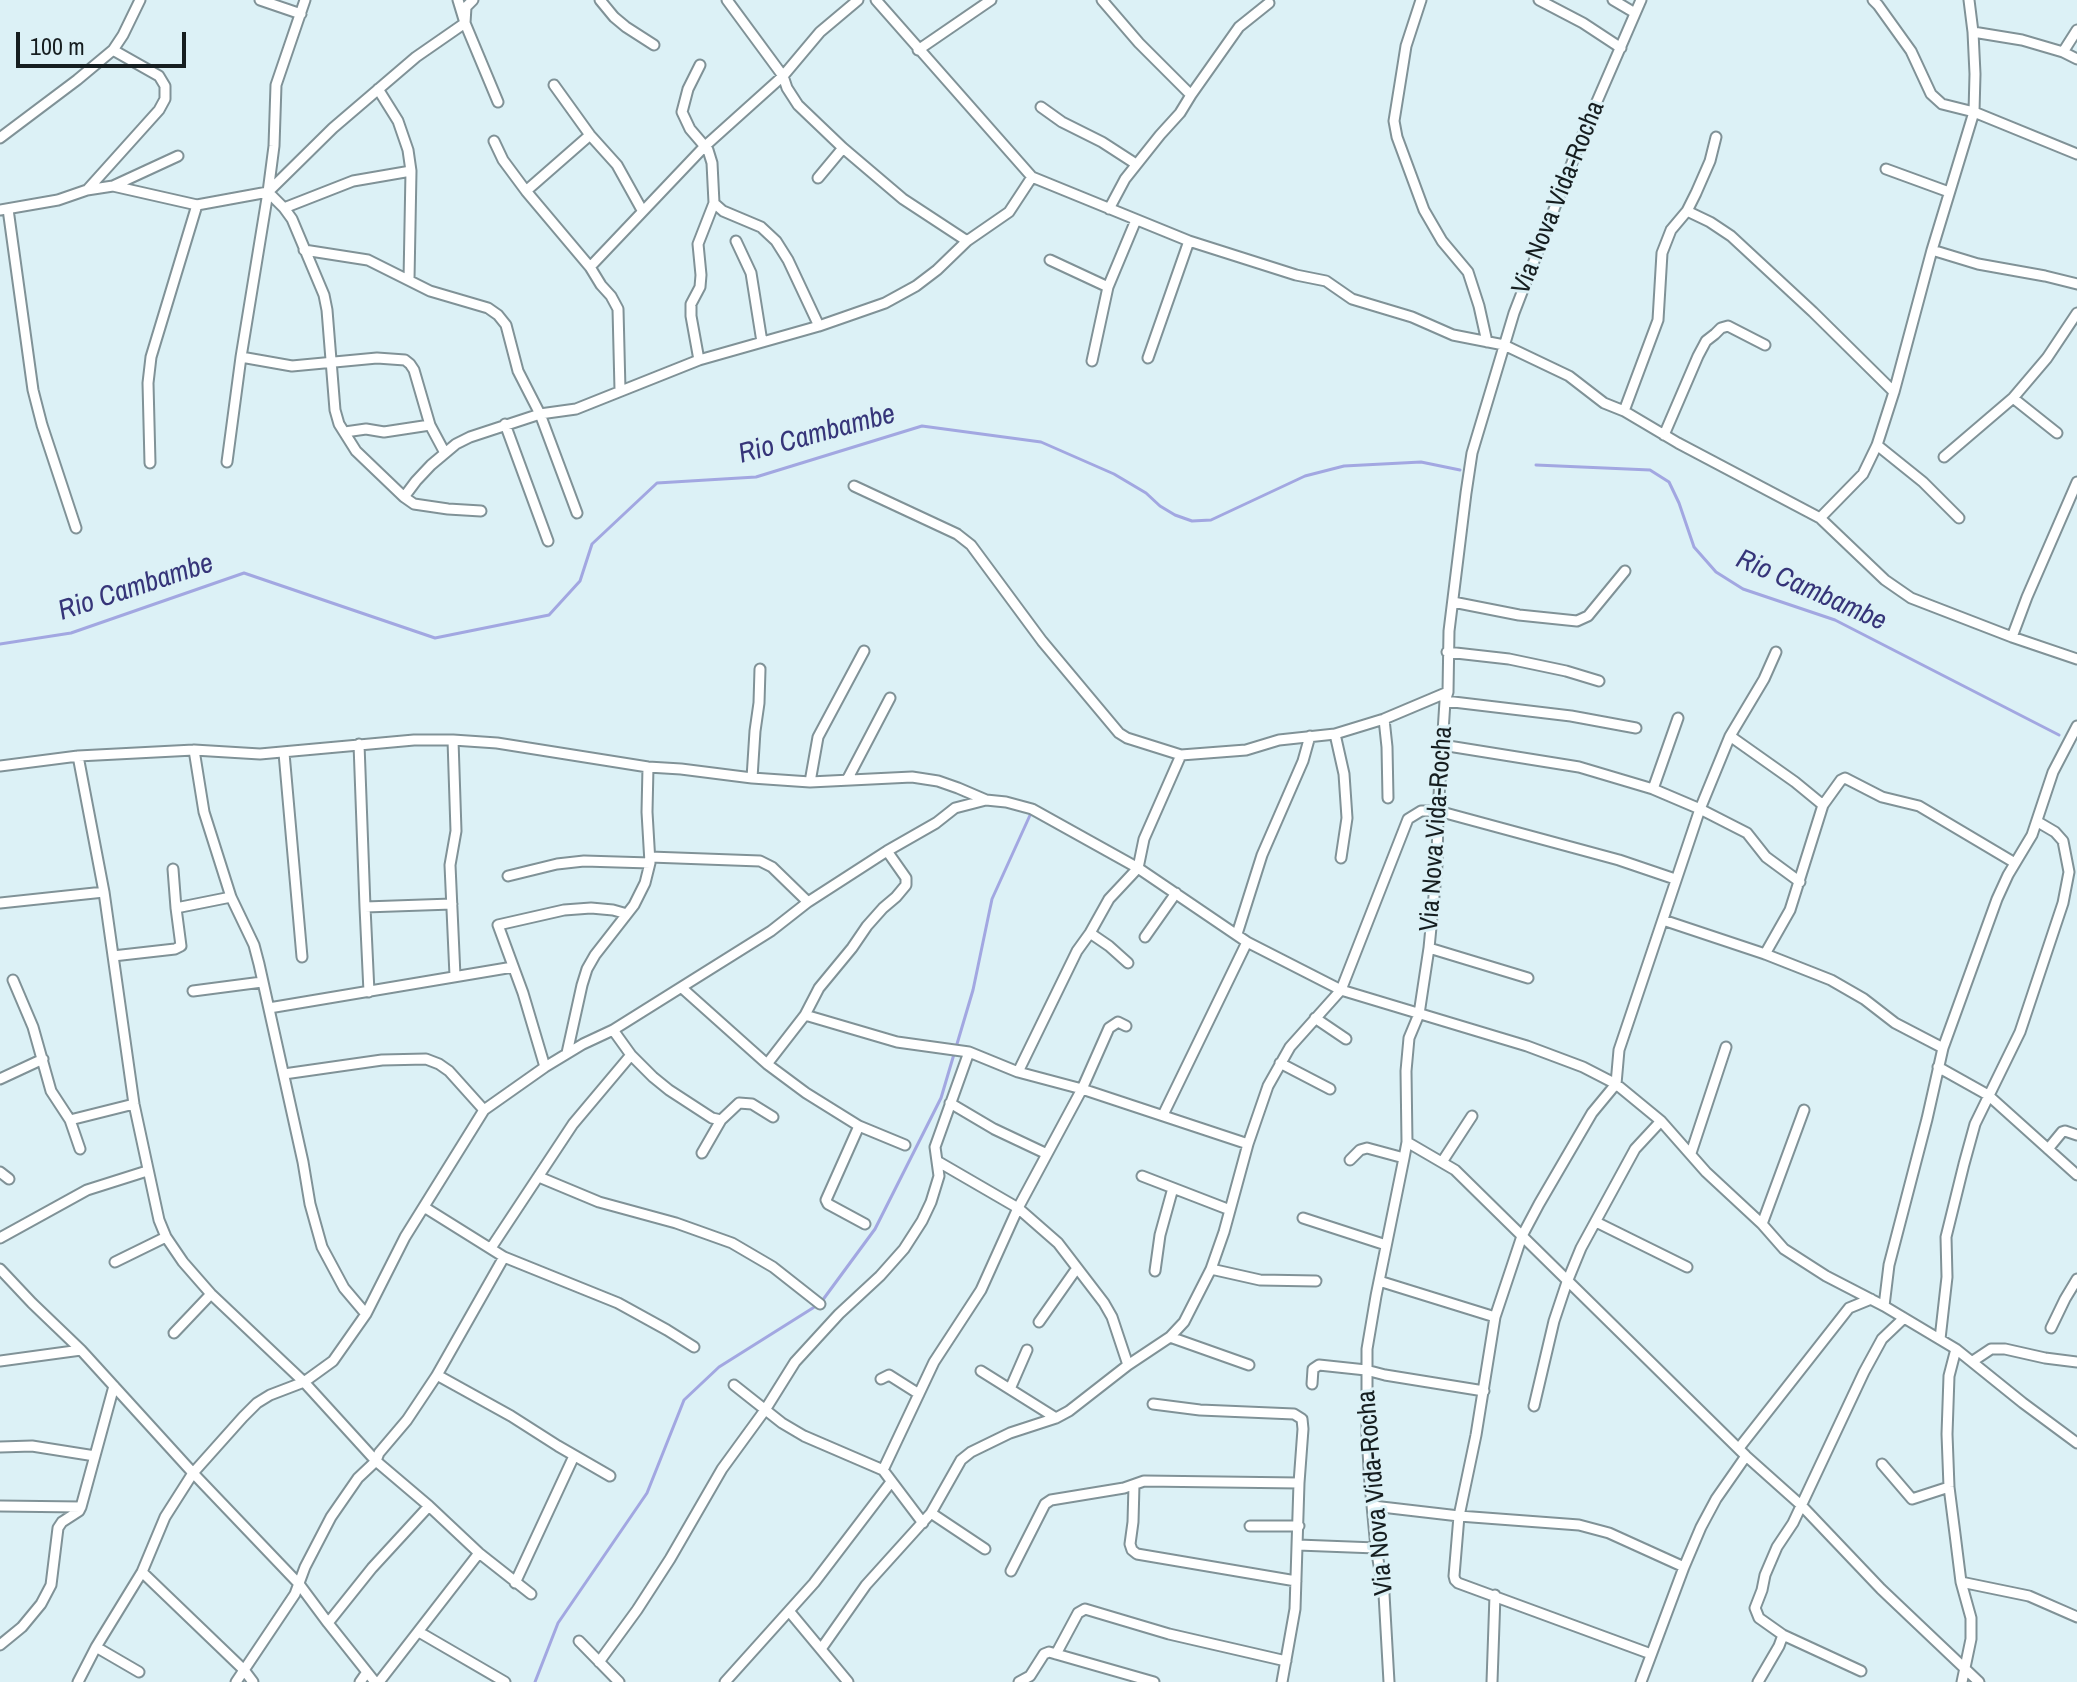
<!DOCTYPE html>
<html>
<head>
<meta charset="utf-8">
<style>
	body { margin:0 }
	#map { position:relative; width:2077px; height:1682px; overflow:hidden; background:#dcf1f6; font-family:"Archivo Narrow",sans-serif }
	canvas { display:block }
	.scale { position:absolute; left:16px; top:32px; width:170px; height:36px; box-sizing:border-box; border:4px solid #161e20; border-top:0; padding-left:10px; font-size:24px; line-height:28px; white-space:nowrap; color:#161e20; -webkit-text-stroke:6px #dcf1f6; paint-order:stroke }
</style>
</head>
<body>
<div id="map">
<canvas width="2077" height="1682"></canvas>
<div class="scale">100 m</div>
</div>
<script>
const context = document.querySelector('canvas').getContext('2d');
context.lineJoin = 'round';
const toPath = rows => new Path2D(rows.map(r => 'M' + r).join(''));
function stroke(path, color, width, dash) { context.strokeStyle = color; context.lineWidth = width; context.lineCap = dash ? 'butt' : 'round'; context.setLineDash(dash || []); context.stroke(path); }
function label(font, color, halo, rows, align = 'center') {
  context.font = font + ' "Archivo Narrow",sans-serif'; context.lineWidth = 6; context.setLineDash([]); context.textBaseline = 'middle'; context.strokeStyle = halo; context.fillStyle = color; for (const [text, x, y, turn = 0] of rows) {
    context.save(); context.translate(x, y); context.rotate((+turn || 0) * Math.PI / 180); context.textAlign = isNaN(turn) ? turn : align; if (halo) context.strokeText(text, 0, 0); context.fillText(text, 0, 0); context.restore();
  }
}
stroke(toPath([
	[1536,465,1650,470,1669,482,1679,503,1694,547,1716,572,1743,589,1835,620,2059,735],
	[0,644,71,633,244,573,435,638,549,615,580,581,592,544,657,483,756,477,922,426,1041,442,1114,474,1146,493,1160,506,1175,515,1192,521,1211,520,1305,476,1344,466,1421,462,1460,470],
	[822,1301,875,1229,941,1098,973,990,992,899,1031,813],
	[535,1682,558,1623,647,1493,684,1400,719,1367,816,1306]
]), '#a2a7e1', 3);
const minor = toPath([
	[260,0,301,14],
	[458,0,465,23,498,102],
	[600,0,614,17,626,27,654,45],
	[727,0,783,76,787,88,798,105,843,148,903,199,967,241],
	[876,0,1032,177,1189,241,1296,275,1326,281,1352,299,1412,317,1453,335,1504,345,1569,376,1604,403,1624,411,1678,443,1820,518,1885,580,1911,598,2012,637,2077,659],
	[1102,0,1139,43,1191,95],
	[1421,0,1406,46,1403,65,1394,121,1397,137,1424,210,1442,241,1468,272,1479,306,1487,342],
	[1539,0,1583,23,1621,48],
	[1613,0,1635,13],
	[1873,0,1878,5,1911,51,1931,94,1942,104,1974,112,2077,154],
	[1973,32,2022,40,2063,52,2077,59],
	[918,50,991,0],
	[2063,52,2077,30],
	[554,85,590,135,617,165,642,210],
	[378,89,398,121,408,150,411,171,409,280],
	[1041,107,1062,122,1102,142,1136,164],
	[0,138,77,80,113,50,123,35,140,0],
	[494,141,503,160,526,191,590,267,601,285,611,296,618,309,620,390],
	[1886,169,1949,192],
	[818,178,843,148],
	[113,186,178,156],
	[88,189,159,110,165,99,165,86,159,76,113,50],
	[526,191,590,135],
	[268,192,284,208,292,219,324,295,327,310,335,410,339,424,356,451,404,497,414,504,448,509,481,511],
	[714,203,723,211,761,227,776,241,788,260,819,326],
	[284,208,353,181,411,171],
	[8,209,33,390,42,425,76,528],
	[1109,209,1125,179,1160,135,1180,113,1191,95,1239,27,1269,3],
	[0,210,58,200,87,190,113,186,197,205,268,192,333,128,416,57,465,23,466,7,473,0],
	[1687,211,1710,222,1731,236,1813,312,1894,392],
	[736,241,751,273,762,342],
	[304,250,368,260,430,291,488,308,498,315,506,325,518,371,540,414,577,513],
	[1932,250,1978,264,2045,276,2077,284],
	[1050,260,1108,287],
	[590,267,704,147,783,76,820,32,858,0],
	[241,357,292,366,377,358,405,360,410,364,414,370,430,425,445,453],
	[1148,358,1189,241],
	[699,360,691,316,691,304,700,287,701,275,698,244,714,203,712,163,708,150,690,129,682,112,688,89,700,65],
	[1092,361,1108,287,1136,220],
	[2013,398,2057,433],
	[1624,411,1658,320,1662,253,1671,230,1687,211,1696,193,1710,161,1716,137],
	[505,424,548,541],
	[345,432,366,429,384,432,430,425],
	[1664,435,1698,356,1706,341,1715,334,1721,328,1728,326,1765,345],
	[1877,445,1923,482,1959,518],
	[1944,457,2013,398,2047,358,2077,313],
	[227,462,241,357,268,192,274,146,276,85,305,0],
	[150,463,148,383,151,357,197,205],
	[854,486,957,534,971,545,1042,641,1119,733,1127,738,1181,755],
	[404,497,416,481,431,465,456,444,470,437,540,414,576,409,699,360,819,326,885,303,916,286,937,270,967,241,1009,212,1032,177],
	[1820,518,1863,474,1877,445,1894,392,1932,250,1974,112,1975,74,1973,32,1969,0],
	[1453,602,1519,615,1577,621,1588,616,1625,571],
	[2012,637,2027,597,2077,482],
	[1447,652,1509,659,1566,671,1599,681],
	[1445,701,1571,716,1636,728],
	[1384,719,1387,747,1388,798],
	[1335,734,1344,774,1347,818,1341,858],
	[1730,736,1795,782,1823,805],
	[453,740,456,831,450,865,455,976],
	[359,744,365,907,369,992],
	[1442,745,1579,767,1653,789,1700,809,1747,833,1766,857,1800,882],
	[194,750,204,812,231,897,254,945,259,964,303,1162,310,1204,322,1247,344,1288,366,1314],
	[284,753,302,957],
	[78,756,104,892,134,1104,159,1220,166,1237,183,1262,211,1294,304,1382,376,1461,429,1506,479,1553,531,1594],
	[0,766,78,756,194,750,260,754,414,740,453,740,497,743,648,767,681,769,752,778,810,782,912,777,938,781,958,788,986,800,1006,802,1032,809,1138,868,1247,942,1341,990,1527,1046,1583,1067,1616,1084,1661,1121,1706,1172,1762,1224,1784,1249,1826,1276,1884,1306,1956,1349,2023,1403,2077,1443],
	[752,778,755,731,759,703,760,669],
	[847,780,890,698],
	[810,782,818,737,864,651],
	[1653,789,1678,718],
	[650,857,760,861,772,867,808,902],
	[508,876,557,864,584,861,650,863],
	[0,903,104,892],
	[365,907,452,904],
	[176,908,231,897],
	[1663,920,1765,954,1831,980,1864,999,1895,1023,1943,1048],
	[1090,933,1109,946,1128,963],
	[1237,934,1262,855,1303,761,1310,736],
	[1145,937,1176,893],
	[1429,948,1528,978],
	[1765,954,1790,910,1823,805,1841,780,1845,778,1882,797,1919,806,2015,863],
	[113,956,175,949,181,946,176,908,173,869],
	[13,980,33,1027,51,1091,70,1120,80,1149],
	[682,988,767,1064,806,1093,859,1126,905,1145],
	[193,991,262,982],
	[269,1008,513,967],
	[805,1015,897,1042,969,1052,1018,1072,1082,1089,1248,1144],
	[1315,1018,1346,1039],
	[1126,1026,1118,1022,1109,1028,1082,1089,1018,1208,1058,1243,1104,1303,1112,1317,1128,1365],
	[613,1030,631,1055,653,1077,669,1090,712,1118,721,1120,739,1103,752,1104,773,1117],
	[567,1053,582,985,587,969,595,955,634,905,645,883,650,863,647,812,648,767],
	[1280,1063,1330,1089],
	[767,1064,805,1015,819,988,852,948,867,926,883,908,896,897,906,885,906,878,887,851],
	[545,1067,523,993,498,925,564,910,591,908,613,910,627,914],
	[1938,1067,1988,1095,2077,1175],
	[1018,1072,1077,951,1090,933,1109,899,1138,868,1144,839,1181,755,1246,750,1279,740,1335,734,1384,719,1448,692],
	[284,1074,382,1060,426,1059,439,1064,449,1071,484,1110],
	[0,1079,43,1059],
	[950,1103,994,1129,1047,1154],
	[1163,1115,1247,942],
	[70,1120,134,1104],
	[859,1126,826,1200,828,1204,865,1224],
	[1407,1142,1455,1170,1746,1456,1802,1506,1881,1589,1979,1682],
	[2048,1149,2062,1132,2065,1131,2077,1135],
	[702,1153,721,1120],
	[1691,1153,1726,1047],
	[1350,1160,1360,1150,1367,1148,1404,1158],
	[1442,1162,1472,1116],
	[0,1172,9,1179],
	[1142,1176,1230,1210],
	[539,1177,599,1202,676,1223,732,1243,773,1267,820,1304],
	[424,1207,504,1257,618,1303,667,1330,694,1347],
	[1303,1218,1386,1245],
	[1596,1222,1687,1267],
	[1762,1224,1804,1110],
	[0,1238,87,1190,147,1171],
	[491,1248,573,1124,631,1055],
	[115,1262,166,1237],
	[0,1269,32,1303,81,1350,193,1473,299,1584,328,1623,375,1682],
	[1211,1269,1260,1280,1316,1281],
	[1155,1271,1160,1235,1173,1188],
	[1379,1281,1495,1317],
	[1884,1306,1889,1265,1927,1119,1943,1048,1997,899,2008,875,2032,835,2053,772,2077,726],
	[1039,1322,1077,1268],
	[2051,1328,2065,1299,2077,1279],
	[174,1333,211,1294],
	[1170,1337,1249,1365],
	[1940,1339,1947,1277,1946,1237,1964,1164,1975,1124,2020,1032,2063,903,2069,872,2063,841,2055,832,2038,822],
	[1956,1349,1949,1376,1947,1434,1949,1487,1955,1534,1961,1582,1971,1618,1971,1639,1962,1682],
	[0,1361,81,1350],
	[1973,1361,1991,1349,2005,1349,2045,1358,2077,1362],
	[981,1371,1056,1418],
	[437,1375,511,1416,558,1446,610,1476],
	[881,1379,889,1375,919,1394],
	[1312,1384,1313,1369,1319,1365,1366,1370,1385,1375,1484,1391],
	[734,1385,782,1423,804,1436,883,1470,923,1523],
	[1010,1389,1027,1350],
	[1153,1404,1200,1410,1294,1414,1302,1419,1303,1429,1299,1483,1295,1609,1282,1682],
	[1534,1406,1554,1321,1567,1282,1581,1248,1635,1149,1661,1121],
	[0,1447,32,1446,95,1456],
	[1739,1448,1849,1308,1871,1299],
	[1882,1464,1912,1499,1949,1487],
	[883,1470,934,1362,981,1290,1018,1208,937,1161],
	[1134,1485,1133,1522,1130,1544,1132,1550,1137,1554,1296,1581],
	[0,1506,81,1507],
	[1373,1506,1459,1516,1579,1525,1609,1533,1684,1567],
	[931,1513,985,1549],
	[1250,1526,1299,1526],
	[1298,1545,1376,1548],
	[1011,1571,1045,1504,1051,1500,1124,1488,1144,1481,1299,1483],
	[142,1572,244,1670,253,1682],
	[1961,1582,2029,1596,2077,1617],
	[515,1583,574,1456],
	[789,1611,848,1682],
	[328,1623,372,1568,429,1506],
	[419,1632,505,1682],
	[579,1641,619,1682],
	[0,1645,22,1627,41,1604,51,1585,58,1528,62,1522,79,1511,81,1507,114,1386],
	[96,1647,139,1672],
	[821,1649,866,1585,931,1513,961,1460,971,1452,1010,1433,1056,1418,1069,1411,1128,1365,1170,1337,1184,1322,1211,1269,1224,1232,1248,1144,1268,1086,1290,1047,1341,990,1408,819,1421,811,1438,811,1619,860,1675,879],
	[1056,1654,1078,1613,1085,1609,1169,1634,1286,1661],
	[1651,1654,1458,1583,1455,1580,1454,1576,1459,1516,1476,1435,1495,1317,1522,1236,1539,1204,1592,1113,1616,1084,1619,1050,1700,809,1730,736,1764,679,1776,652],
	[599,1662,637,1610,670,1559,722,1469,765,1410,795,1362,839,1314,880,1276,904,1249,922,1221,931,1202,939,1176,935,1147,969,1052],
	[1861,1671,1783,1635,1759,1618,1755,1608,1762,1590,1765,1575,1777,1547,1793,1523,1864,1372,1882,1339,1904,1318],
	[78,1682,96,1647,142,1572,165,1517,193,1473,243,1417,257,1403,270,1395,304,1382,333,1361,366,1314,405,1237,484,1110,545,1067,583,1044,613,1030,771,931,808,902,887,851,936,823,955,808,986,800],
	[236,1682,295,1594,305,1567,331,1517,358,1478,376,1461,379,1453,407,1420,437,1375,504,1257],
	[360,1682,367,1672],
	[379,1682,479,1553],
	[725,1682,814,1583,891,1482],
	[1019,1682,1030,1676,1044,1654,1049,1652,1154,1682],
	[1389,1682,1384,1594,1376,1548,1370,1484,1367,1435,1367,1349,1376,1296,1404,1158,1407,1142,1406,1071,1409,1038,1419,1014,1429,948,1437,865,1438,811,1445,701,1448,692,1449,631,1466,493,1472,453,1514,313,1585,129,1641,0],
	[1492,1682,1495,1595],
	[1641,1682,1684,1567,1701,1527,1716,1499,1746,1456],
	[1758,1682,1779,1646,1783,1635]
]);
stroke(minor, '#809297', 13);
stroke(minor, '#fff', 9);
label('26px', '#161e20', '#dcf1f6', [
	["Via Nova Vida-Rocha",1559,198,-68],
	["Via Nova Vida-Rocha",1437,829,-86],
	["Via Nova Vida-Rocha",1376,1493,-95]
]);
label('italic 28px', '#363579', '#dcf1f6', [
	["Rio Cambambe",817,435,-15],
	["Rio Cambambe",136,588,-18],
	["Rio Cambambe",1811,591,24]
]);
</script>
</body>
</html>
